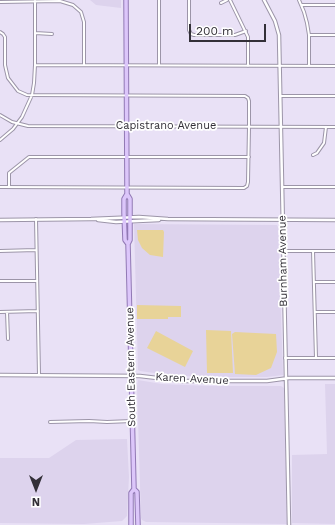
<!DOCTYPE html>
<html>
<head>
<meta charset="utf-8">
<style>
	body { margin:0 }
	#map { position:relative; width:335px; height:525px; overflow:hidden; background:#e9e1f6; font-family:"Work Sans",sans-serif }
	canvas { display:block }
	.north { position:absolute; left:16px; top:469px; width:40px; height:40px; -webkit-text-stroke:3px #fff; paint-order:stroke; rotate:180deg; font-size:11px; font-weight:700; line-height:16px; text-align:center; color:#333038 }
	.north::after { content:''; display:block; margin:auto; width:14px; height:18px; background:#333038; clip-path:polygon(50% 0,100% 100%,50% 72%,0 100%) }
	.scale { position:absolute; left:189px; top:24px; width:77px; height:18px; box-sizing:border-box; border:2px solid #333038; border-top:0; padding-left:5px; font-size:12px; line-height:14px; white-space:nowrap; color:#333038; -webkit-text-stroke:3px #fff; paint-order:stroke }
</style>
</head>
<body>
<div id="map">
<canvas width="335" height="525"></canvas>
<div class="north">N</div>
<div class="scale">200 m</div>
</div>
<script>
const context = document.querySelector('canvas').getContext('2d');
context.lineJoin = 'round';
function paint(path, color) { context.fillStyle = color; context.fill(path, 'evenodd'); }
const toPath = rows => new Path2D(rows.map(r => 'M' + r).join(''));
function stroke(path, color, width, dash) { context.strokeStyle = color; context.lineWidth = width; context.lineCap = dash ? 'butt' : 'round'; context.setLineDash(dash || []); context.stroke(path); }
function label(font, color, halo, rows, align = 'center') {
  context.font = font + ' "Work Sans",sans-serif'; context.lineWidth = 3.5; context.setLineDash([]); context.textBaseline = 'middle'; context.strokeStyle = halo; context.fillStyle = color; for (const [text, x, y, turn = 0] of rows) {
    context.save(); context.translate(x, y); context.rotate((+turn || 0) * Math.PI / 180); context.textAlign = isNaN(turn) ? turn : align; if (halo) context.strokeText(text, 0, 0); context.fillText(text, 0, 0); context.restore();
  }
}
paint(toPath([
	[90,0,121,0,121,8,96,5],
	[134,224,277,225,278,227,283,375,267,377,231,377,175,376,140,371,138,370],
	[138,380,162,384,210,386,281,386,284,388,287,524,146,522,142,520,141,518,137,386],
	[325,384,335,384,335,524,292,523,292,455,327,454],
	[127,439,129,477,127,516,122,521,84,524,0,523,0,458,49,458,76,440]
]), '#ddd3ed');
paint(toPath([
	[137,230,163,230,164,232,163,257,150,255,142,248,138,240],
	[137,305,181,306,181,317,168,317,168,319,137,319],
	[206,330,231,331,233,373,207,373],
	[156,331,193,351,185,367,147,348],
	[235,332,276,334,277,352,271,368,256,375,235,374,232,334]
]), '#e8d398');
const minor = toPath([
	[159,0,159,65],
	[189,0,189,30,191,34,194,35,235,35,246,31],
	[230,0,248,37,248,66],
	[299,0,304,12,307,23,309,35,309,66],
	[0,2,60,1,73,5,81,12,84,22,84,65],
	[221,3,227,0],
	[301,5,335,5],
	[0,32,3,34,5,37,5,65,8,78,18,91,27,95,245,96,248,98,249,101,249,127,248,182,247,186,244,188,0,187],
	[35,33,52,34],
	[309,35,335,35],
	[35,65,335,66],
	[280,96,335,96],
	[0,115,12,122,28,126,335,127],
	[0,140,13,129,22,117,32,95,34,83,35,65,35,1],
	[313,155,317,153,324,143,326,127],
	[9,187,9,173,29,157,249,157],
	[282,187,335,187],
	[36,219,39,375],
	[0,251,36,250],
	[283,251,335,251],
	[313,251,316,358],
	[0,281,37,281],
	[314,282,335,282],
	[0,312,38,311],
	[7,312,8,339],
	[315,312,335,312],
	[285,358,335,358],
	[50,422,89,421,107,422,132,421]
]);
const tertiary = toPath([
	[264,0,275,21,279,35,289,525],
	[0,220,91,219,139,217,168,219,335,220],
	[98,220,116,222,159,220],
	[0,375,140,376,183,381,267,381,289,378,335,378]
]);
const primary = toPath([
	[126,0,127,194,124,199,124,213,125,240,128,244],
	[127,194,130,199,130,240,128,244,134,489,131,493,131,525],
	[134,489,137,492,138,525]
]);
stroke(minor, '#9c95a8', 4);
stroke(tertiary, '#9c95a8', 4.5);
stroke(primary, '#9179b4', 5.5);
stroke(minor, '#fff', 2);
stroke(tertiary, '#fff', 2.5);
stroke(primary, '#dcc6fa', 3.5);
label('11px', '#333038', '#fff', [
	["Capistrano Avenue",166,126],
	["Burnham Avenue",283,261,-91],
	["South Eastern Avenue",131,367,-91],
	["Karen Avenue",192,379,3]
]);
</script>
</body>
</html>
